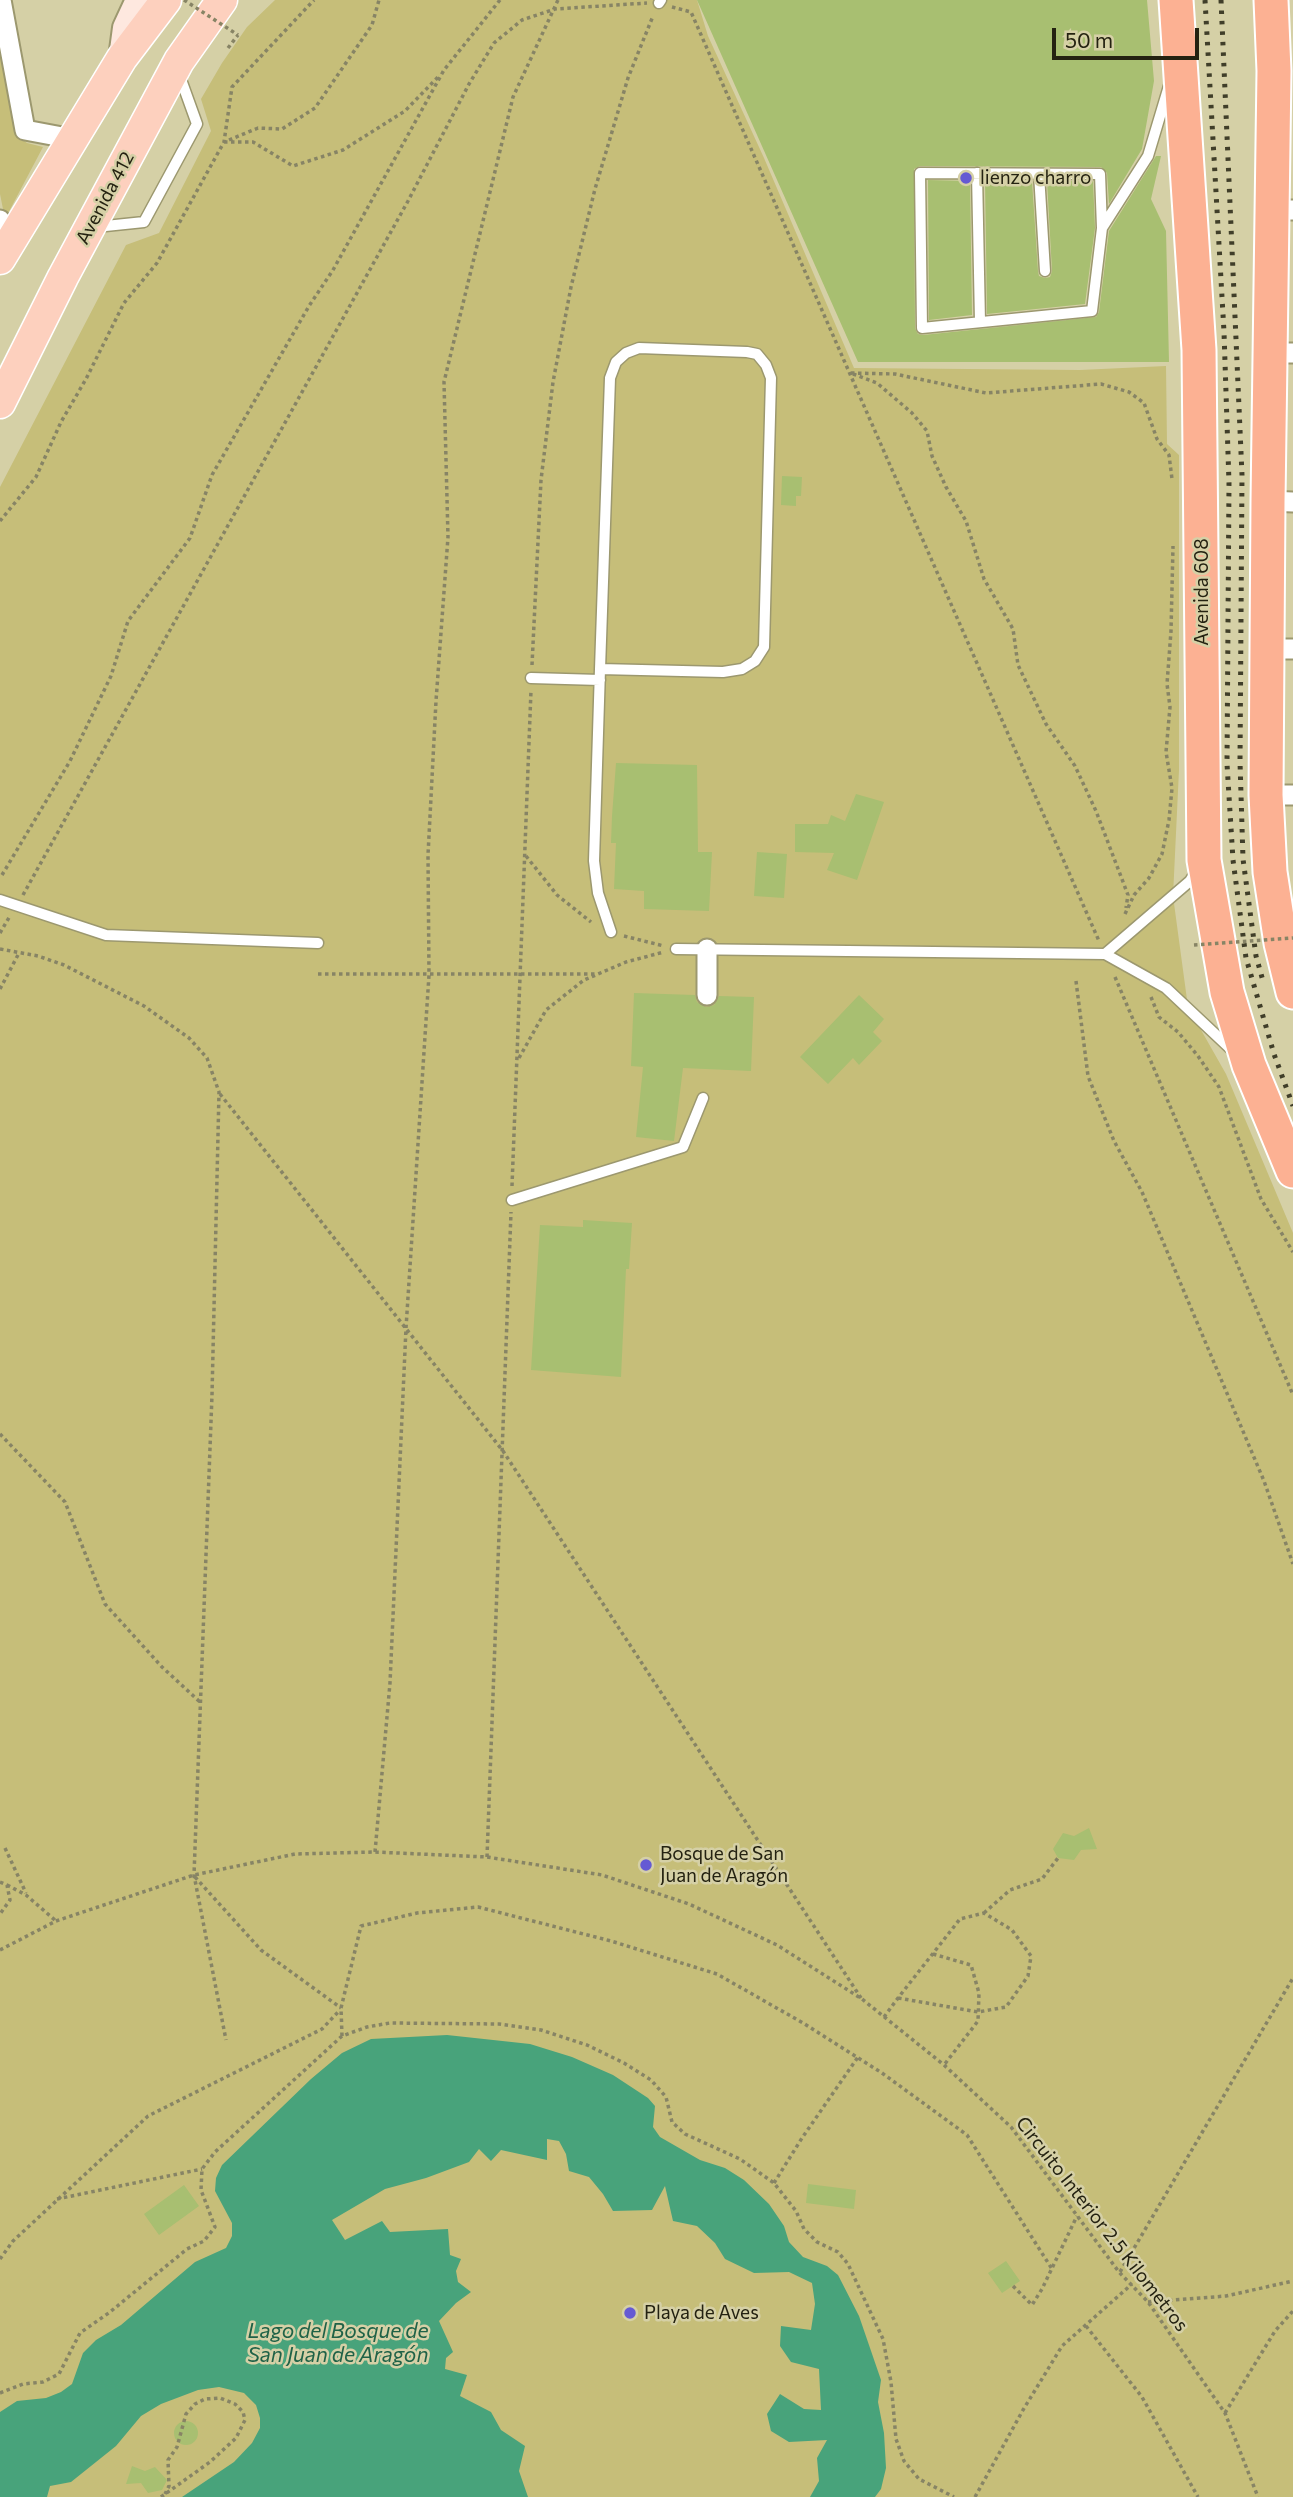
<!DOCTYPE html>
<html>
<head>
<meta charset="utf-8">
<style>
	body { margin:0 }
	#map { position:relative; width:1293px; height:2497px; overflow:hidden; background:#d5d0a6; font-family:Commissioner,sans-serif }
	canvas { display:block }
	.scale { position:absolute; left:1052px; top:28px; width:147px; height:32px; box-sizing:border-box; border:4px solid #242211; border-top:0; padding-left:9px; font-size:21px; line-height:24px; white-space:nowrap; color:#242211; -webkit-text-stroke:5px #d5d0a6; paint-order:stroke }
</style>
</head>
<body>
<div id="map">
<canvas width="1293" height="2497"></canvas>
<div class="scale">50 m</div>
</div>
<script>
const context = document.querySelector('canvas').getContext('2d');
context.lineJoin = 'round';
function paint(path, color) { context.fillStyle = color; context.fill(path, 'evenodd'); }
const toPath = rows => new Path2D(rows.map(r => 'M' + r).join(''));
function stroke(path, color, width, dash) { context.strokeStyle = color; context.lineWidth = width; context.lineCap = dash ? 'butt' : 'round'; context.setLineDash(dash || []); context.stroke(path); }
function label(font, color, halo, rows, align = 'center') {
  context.font = font + ' Commissioner,sans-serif'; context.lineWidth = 5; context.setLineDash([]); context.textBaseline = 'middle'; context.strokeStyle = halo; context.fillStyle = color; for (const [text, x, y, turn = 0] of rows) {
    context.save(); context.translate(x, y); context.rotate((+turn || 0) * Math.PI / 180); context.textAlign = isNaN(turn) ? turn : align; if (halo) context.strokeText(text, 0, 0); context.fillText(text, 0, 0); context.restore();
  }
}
paint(toPath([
	[275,0,697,0,708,36,764,158,854,368,1080,370,1166,366,1167,444,1179,455,1179,770,1173,896,1188,1007,1226,1074,1293,1233,1293,2497,0,2497,0,487,126,245,159,233,211,131,201,99,222,63,247,27],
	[0,49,16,134,27,143,43,147,5,219,0,194]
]), '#c6be79');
paint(toPath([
	[447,2035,530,2044,572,2057,613,2075,648,2098,655,2106,653,2127,660,2137,700,2160,725,2168,744,2180,769,2204,784,2226,789,2242,803,2257,827,2266,838,2275,859,2316,881,2380,878,2402,884,2433,886,2468,881,2489,875,2497,810,2497,819,2481,817,2458,827,2440,789,2442,771,2431,767,2414,780,2394,804,2409,821,2410,819,2369,791,2362,780,2346,781,2326,811,2330,815,2304,812,2283,789,2272,754,2273,725,2259,715,2243,697,2226,673,2221,665,2186,652,2210,613,2211,603,2194,589,2177,569,2171,566,2154,559,2141,547,2139,547,2160,501,2150,491,2161,479,2149,469,2162,426,2178,385,2189,332,2220,345,2240,382,2221,390,2232,448,2229,450,2255,461,2259,456,2271,458,2282,471,2292,456,2303,439,2321,453,2352,446,2358,445,2369,467,2375,460,2396,491,2412,501,2430,525,2446,519,2471,528,2497,182,2497,234,2462,252,2443,260,2428,260,2418,256,2405,244,2393,219,2387,198,2390,161,2404,141,2416,116,2446,71,2482,50,2486,47,2497,0,2497,0,2412,17,2401,46,2398,61,2392,72,2384,83,2353,96,2340,121,2325,195,2262,226,2248,232,2236,232,2223,215,2191,216,2178,222,2165,311,2079,342,2053,371,2039]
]), '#48a37b');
paint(toPath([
	[697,0,1147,0,1154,81,1142,149,1109,204,1107,173,1101,167,920,166,914,169,915,328,918,334,923,335,1096,317,1099,312,1109,231,1156,156,1161,156,1151,199,1166,231,1169,362,858,362],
	[928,180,970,181,972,315,929,320],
	[985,181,1032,181,1038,271,1039,276,1045,278,1050,277,1052,271,1047,181,1093,181,1095,228,1085,304,987,314],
	[782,476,802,477,801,496,796,496,796,506,781,505],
	[616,763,697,765,698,852,712,852,709,911,644,909,644,891,614,889,616,843,611,843,612,816],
	[856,794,884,802,857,880,827,870,834,853,795,852,795,824,828,824,831,815,845,821],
	[757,852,787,854,784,898,754,896],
	[634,993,695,995,697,1002,706,1007,714,1005,719,996,754,997,751,1071,683,1068,674,1141,636,1137,643,1067,631,1066],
	[859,995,884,1019,873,1032,882,1041,859,1065,853,1058,828,1084,800,1057],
	[583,1220,632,1223,629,1269,626,1269,621,1377,531,1370,540,1225,583,1227],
	[1089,1828,1097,1849,1081,1850,1074,1860,1058,1858,1053,1849,1063,1833,1074,1836],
	[808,2184,856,2190,854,2209,806,2203],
	[184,2185,199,2206,159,2235,144,2214],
	[1006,2261,1020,2281,1002,2293,988,2273],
	'174 2433a12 12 0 1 1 24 0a12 12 0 1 1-24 0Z',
	[132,2466,145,2471,155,2467,167,2480,162,2490,148,2493,141,2483,126,2484]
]), '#a8bf71');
const lane = toPath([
	[659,3,661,0],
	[977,173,980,322],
	[1039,174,1045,271],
	[96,227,144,222,197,124,179,74],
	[1102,228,1100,174,920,173,922,328,1092,311,1102,228,1148,156,1169,86],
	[600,669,723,672,742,669,755,661,764,647,771,378,766,365,757,354,747,352,639,348,626,353,616,362,610,378,600,669,594,861,598,893,611,932],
	[531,678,600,680],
	[0,900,106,935,318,943],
	[676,949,1105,954,1166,988,1233,1051],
	[1105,954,1190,881,1197,870],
	[512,1200,683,1147,703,1098]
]);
const street = toPath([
	[1,0,25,130,73,139],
	[1271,210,1293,210],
	[0,220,5,248],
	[1270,353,1293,353],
	[1268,501,1293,502],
	[1266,649,1293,649],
	[1266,795,1293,795],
	[707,995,707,949]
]);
const secondary = toPath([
	[122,58,126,28,139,0]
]);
const primary = toPath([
	[0,259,122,58,166,0],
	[0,403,63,277,179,61,222,0]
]);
const highway = toPath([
	[1176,0,1199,350,1204,860,1227,992,1249,1065,1293,1171],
	[1271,0,1274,71,1268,501,1266,795,1270,872,1281,943,1293,992]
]);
stroke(lane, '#9c986f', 13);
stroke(street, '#9c986f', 23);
stroke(secondary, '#9c986f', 30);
stroke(primary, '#fff', 33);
stroke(highway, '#fff', 37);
stroke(toPath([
	[672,7,691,12,1099,941],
	[228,48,238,35],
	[229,140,258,128,282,129,315,108,372,25,379,0],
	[224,142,253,142,293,166,343,150,405,111,438,77],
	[851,373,895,374,986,393,1101,384,1129,392,1144,403,1157,439,1169,455,1172,479],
	[853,374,877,383,912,413,927,431,932,456,946,487,966,521,984,579,1013,629,1018,665,1046,724,1075,766,1096,811,1128,895,1126,908],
	[0,521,36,477,61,422,86,379,124,303,157,263,224,142,232,87,314,0],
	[532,665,541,480,553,382,571,287,595,189,628,78,653,16],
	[526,856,557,895,591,922],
	[2,875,70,761,111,676,128,621,190,538,212,475,309,306,333,270,444,70,500,0],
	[23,895,408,201,469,84,494,43,522,20,555,9,647,3],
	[1125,914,1134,895,1149,878,1162,854,1169,820,1172,788,1166,752,1170,707,1167,684,1171,631,1173,546],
	[0,933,10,916],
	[624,936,664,946],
	[0,949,38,956,64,965,144,1006,189,1038,207,1058,219,1092,212,1395,194,1875,226,2040],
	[318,974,598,974],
	[1115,977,1293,1395],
	[1076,981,1088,1076,1114,1141,1142,1192,1264,1481,1293,1564],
	[0,989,19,953],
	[1151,997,1159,1017,1178,1032,1198,1056,1219,1087,1261,1199,1293,1252],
	[519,1058,546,1010,584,980,626,962,664,952],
	[220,1094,503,1451,861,1998],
	[512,1186,531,690],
	[0,1434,65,1502,105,1604,162,1667,200,1702],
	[5,1848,26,1893],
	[375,1852,390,1683,406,1328,429,975,428,855,436,701,448,537,444,382,513,97,558,0],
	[487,1857,511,1212],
	[195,1877,261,1950,341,2008],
	[0,1882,7,1885,10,1900,0,1914],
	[7,1885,26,1895,56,1921],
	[984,1913,1010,1890,1042,1879,1058,1858],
	[0,1950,56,1921,194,1875,295,1854,375,1852,487,1857,602,1875,689,1904,777,1945,862,1999,944,2065,1011,2127,1119,2272,1148,2302,1225,2413,1258,2497],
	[933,1954,971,1965,979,1993,978,2021,944,2065],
	[884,2017,898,1998,960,1919,984,1913,1012,1930,1031,1956,1028,1976,1006,2007,978,2012,898,1998],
	[342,2036,341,2008,361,1926,417,1913,478,1907,611,1941,717,1974,803,2023,882,2073,967,2135,1052,2269],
	[774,2183,802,2138,858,2057],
	[57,2199,202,2169],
	[0,2259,13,2241,148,2116,322,2029,340,2010],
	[1120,2272,1293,1978],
	[1013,2286,1032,2305,1042,2289,1077,2216],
	[1148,2302,1226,2296,1293,2281],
	[1086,2326,1142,2397,1198,2497],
	[0,2393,23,2384,43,2382,59,2374,80,2333,110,2312,187,2249,204,2241,215,2227,201,2190,202,2169,215,2152,342,2036,367,2027,390,2023,499,2024,541,2030,587,2045,624,2063,651,2080,666,2097,672,2122,685,2134,740,2159,774,2183,796,2211,804,2229,817,2242,838,2252,848,2264,883,2339,891,2382,896,2439,904,2461,919,2479,954,2497],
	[1225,2413,1275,2331,1293,2311],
	[161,2497,210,2462,236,2438,245,2420,243,2412,235,2404,220,2398,205,2399,195,2404,186,2414,177,2447,168,2460,169,2486,165,2494],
	[975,2497,1023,2410,1062,2346,1132,2284]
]), '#878465', 3.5, [3.5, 3.5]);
stroke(lane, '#fff', 10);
stroke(street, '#fff', 19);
stroke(secondary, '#fee8df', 26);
stroke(primary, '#fdd0be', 30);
stroke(highway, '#fcb193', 33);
stroke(toPath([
	[1205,0,1224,332,1229,483,1227,764,1233,860,1246,958,1274,1054,1293,1106],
	[1221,0,1242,475,1240,762,1243,859,1256,956,1263,981]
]), '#403e29', 5, [3.5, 7]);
stroke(toPath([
	[184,0,238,35],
	[1194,945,1293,938]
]), '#878465', 3.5, [3.5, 3.5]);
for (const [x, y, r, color] of [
	[966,178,7,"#655ad3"],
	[646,1865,7,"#655ad3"],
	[630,2313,7,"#655ad3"]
]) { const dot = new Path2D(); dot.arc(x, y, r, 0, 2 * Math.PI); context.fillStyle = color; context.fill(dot); stroke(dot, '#d5d0a6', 2.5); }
label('19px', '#242211', '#d5d0a6', [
	["lienzo charro",980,178],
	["Bosque de San",660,1854],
	["Juan de Aragón",660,1876],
	["Playa de Aves",644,2313]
], 'left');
label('19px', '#242211', '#d5d0a6', [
	["Avenida 412",105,198,-62],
	["Avenida 608",1202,592,-90],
	["Circuito Interior 2.5 Kilometros",1102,2224,52]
]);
label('italic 21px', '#1f6247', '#d5d0a6', [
	["Lago del Bosque de",338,2331],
	["San Juan de Aragón",338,2355]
]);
</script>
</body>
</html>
